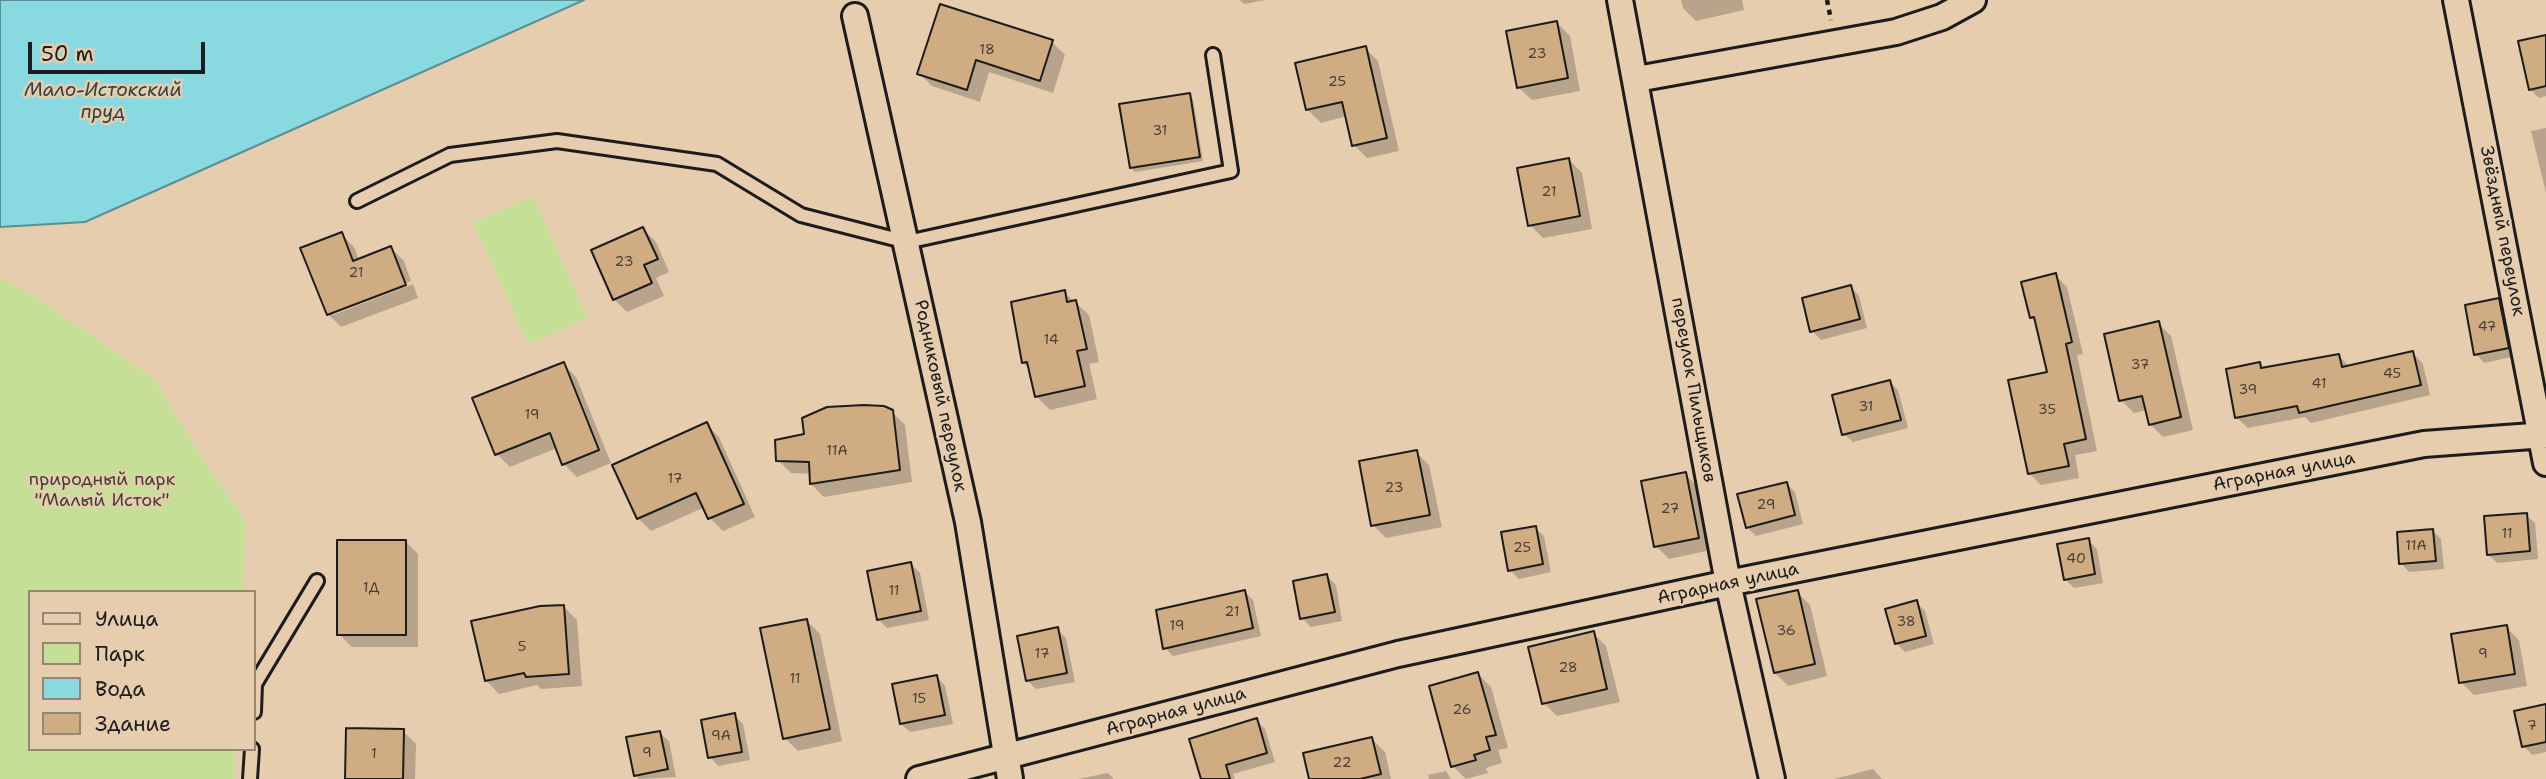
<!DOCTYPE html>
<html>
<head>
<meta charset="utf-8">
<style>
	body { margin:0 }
	#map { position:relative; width:2546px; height:779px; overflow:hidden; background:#e5cdae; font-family:"Shantell Sans",sans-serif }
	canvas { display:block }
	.legend { position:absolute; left:28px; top:590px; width:228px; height:161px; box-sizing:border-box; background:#e5cdae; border:2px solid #958674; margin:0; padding:9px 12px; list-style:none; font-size:21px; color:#1c1c1c }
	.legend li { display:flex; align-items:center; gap:14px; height:35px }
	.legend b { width:35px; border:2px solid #958674 }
	.scale { position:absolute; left:28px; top:42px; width:177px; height:32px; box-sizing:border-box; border:4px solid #1c1c1c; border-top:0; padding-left:9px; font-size:21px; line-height:24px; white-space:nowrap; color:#1c1c1c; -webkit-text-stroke:5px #e5cdae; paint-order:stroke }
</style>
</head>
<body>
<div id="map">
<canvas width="2546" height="779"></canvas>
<ul class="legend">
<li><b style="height:9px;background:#e5cdae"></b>Улица</li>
<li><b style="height:19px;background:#c6df96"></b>Парк</li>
<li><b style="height:19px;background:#88dae0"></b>Вода</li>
<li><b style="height:19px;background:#cfac82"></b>Здание</li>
</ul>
<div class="scale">50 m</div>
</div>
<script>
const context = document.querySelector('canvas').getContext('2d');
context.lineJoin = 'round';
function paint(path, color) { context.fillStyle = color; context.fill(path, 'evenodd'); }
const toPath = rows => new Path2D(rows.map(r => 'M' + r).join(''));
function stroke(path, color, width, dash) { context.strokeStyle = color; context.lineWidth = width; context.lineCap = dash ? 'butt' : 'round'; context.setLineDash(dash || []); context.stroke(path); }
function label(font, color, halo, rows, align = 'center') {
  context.font = font + ' "Shantell Sans",sans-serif'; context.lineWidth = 5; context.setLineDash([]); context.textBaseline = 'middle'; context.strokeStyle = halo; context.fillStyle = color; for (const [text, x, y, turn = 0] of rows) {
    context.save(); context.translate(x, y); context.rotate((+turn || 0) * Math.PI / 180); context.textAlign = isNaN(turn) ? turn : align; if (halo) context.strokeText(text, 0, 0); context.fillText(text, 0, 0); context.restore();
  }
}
paint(toPath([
	[533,196,587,318,528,344,473,222],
	[0,278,32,294,153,378,202,458,246,521,243,592,30,592,30,749,235,749,234,779,0,779]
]), '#c6df96');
const water = toPath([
	[0,0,584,0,85,222,0,227,0,0]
]);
paint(water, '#88dae0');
stroke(water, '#5d8e92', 2);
paint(toPath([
	[1240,0,1266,0,1244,4],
	[1681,0,1742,0,1744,10,1696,21,1683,8],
	[1557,23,1570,36,1580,91,1532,100,1518,87],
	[2546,37,2546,96,2539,98,2530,89],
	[1052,42,1065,55,1053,93,989,72,980,102,932,86,919,73],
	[1365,48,1378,61,1399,151,1367,158,1354,145,1347,116,1321,123,1308,110],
	[1189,95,1193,99,1203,161,1135,172,1131,168],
	[2546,128,2546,193,2531,131],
	[1569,160,1582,173,1592,229,1543,238,1530,225],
	[643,229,656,242,669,272,656,278,664,296,627,312,614,299],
	[341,234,354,247,359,260,391,248,404,261,411,281,333,311,333,315,413,284,418,298,341,327,328,314],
	[2055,275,2067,287,2083,354,2077,355,2097,451,2075,455,2079,478,2041,485,2030,474,2049,373,2038,324,2031,318],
	[1851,287,1859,296,1867,328,1821,340,1812,331],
	[1064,292,1089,315,1099,362,1089,364,1097,399,1050,410,1037,397,1031,370,1023,363],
	[2498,300,2507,309,2516,356,2484,363,2476,354],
	[2158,323,2171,336,2193,430,2163,437,2150,424,2147,410,2134,413,2121,400],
	[2413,353,2423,364,2430,395,2311,423,2305,417,2248,428,2237,418,2260,364,2265,369,2339,356,2350,367],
	[563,364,576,377,611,463,577,477,564,464,557,448,510,467,497,454],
	[1890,382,1898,390,1908,428,1853,442,1844,434],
	[892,412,905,425,912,482,824,497,811,484,811,474,791,473,778,460,806,435],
	[706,424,719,437,755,517,723,531,710,518,705,507,651,531,638,518,614,466],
	[1416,452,1429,465,1442,527,1386,538,1373,525],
	[1685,474,1698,487,1711,550,1669,559,1656,546],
	[1786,483,1795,492,1803,524,1756,536,1747,527],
	[2526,515,2535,523,2538,559,2497,563,2488,554],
	[1535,528,1544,536,1551,572,1519,579,1510,570],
	[2433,531,2441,539,2444,569,2409,572,2401,563],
	[2088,540,2097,549,2103,583,2074,588,2065,579],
	[405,541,418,554,418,647,352,647,339,634],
	[911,564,920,573,929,620,887,628,878,619],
	[1327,576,1336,585,1342,621,1311,627,1302,618],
	[1245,592,1253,600,1261,636,1173,656,1165,648],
	[1797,592,1810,605,1827,676,1788,686,1775,673],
	[1916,602,1925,611,1934,644,1905,652,1896,643],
	[564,607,577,620,582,686,541,689,537,685,499,694,486,680],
	[806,620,820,634,842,741,798,751,785,738],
	[2506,627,2519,640,2527,686,2474,695,2461,682],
	[1057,629,1066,638,1075,682,1036,689,1027,680],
	[1593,633,1606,646,1620,702,1557,716,1544,703],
	[1478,674,1491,687,1508,748,1498,750,1502,763,1486,768,1488,773,1466,779,1453,766],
	[937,677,945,686,953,724,910,732,901,724],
	[2546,706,2546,752,2532,755,2524,746],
	[734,715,743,724,750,760,718,766,710,757],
	[1256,720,1265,729,1275,762,1233,774,1235,779,1202,779],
	[403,731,416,744,415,779,347,779],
	[660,733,669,741,676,777,639,779,635,775],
	[1372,739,1385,752,1391,779,1311,779],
	[1873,769,1882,779,1834,779],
	[1446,771,1451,779,1429,779,1428,775],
	[1108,773,1114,779,1078,779]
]), '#0003');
const building = toPath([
	[940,4,1053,40,1040,81,976,60,967,90,917,74,940,4],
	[1557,21,1568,78,1517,88,1506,31,1557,21],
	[2546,35,2546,86,2529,90,2518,41,2546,35],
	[1366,46,1387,138,1352,146,1342,102,1306,110,1295,63,1366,46],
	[1190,93,1200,157,1130,168,1119,104,1190,93],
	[1569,158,1580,216,1528,226,1517,168,1569,158],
	[643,227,658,259,644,265,652,283,613,300,591,250,643,227],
	[342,232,353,261,391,246,406,285,327,315,300,248,342,232],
	[2056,273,2072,342,2066,344,2086,439,2064,444,2069,466,2028,474,2008,380,2047,372,2034,317,2030,318,2021,282,2056,273],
	[1851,285,1860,319,1810,332,1802,298,1851,285],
	[1065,290,1067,302,1076,300,1087,349,1077,351,1085,386,1035,397,1027,362,1022,363,1011,302,1065,290],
	[2499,298,2509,348,2474,355,2465,305,2499,298],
	[2159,321,2181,417,2149,425,2142,396,2119,401,2104,334,2159,321],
	[2413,351,2421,385,2299,413,2297,406,2235,418,2226,369,2260,362,2261,368,2339,354,2342,367,2413,351],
	[564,362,599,450,562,465,550,433,495,455,472,398,564,362],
	[1890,380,1901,420,1842,435,1832,395,1890,380],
	[864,405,884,406,893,410,900,470,810,484,809,462,776,461,775,440,804,434,802,418,827,407,864,405],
	[707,422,744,504,708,519,696,493,637,519,612,465,707,422],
	[1417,450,1430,515,1371,526,1359,461,1417,450],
	[1686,472,1699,538,1654,547,1641,481,1686,472],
	[1787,482,1795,515,1746,528,1737,494,1787,482],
	[2527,513,2530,551,2487,555,2484,516,2527,513],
	[1536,526,1543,564,1508,571,1501,532,1536,526],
	[2433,529,2436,561,2399,564,2397,532,2433,529],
	[2089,538,2095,574,2064,580,2057,544,2089,538],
	[337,540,406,540,406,635,337,635,337,540],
	[911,562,921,611,877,620,867,571,911,562],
	[1327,574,1335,612,1300,619,1293,581,1327,574],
	[1245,590,1253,628,1163,649,1156,610,1245,590],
	[1798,590,1815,664,1774,673,1756,599,1798,590],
	[1917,600,1926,636,1895,644,1885,609,1917,600],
	[564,605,569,674,526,677,524,673,485,681,471,621,540,606,564,605],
	[807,619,830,729,783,739,760,628,807,619],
	[2507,625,2515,674,2459,683,2451,634,2507,625],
	[1058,627,1067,673,1026,681,1017,636,1058,627],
	[1594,631,1607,689,1542,704,1528,647,1594,631],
	[1478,672,1496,735,1486,737,1490,750,1474,755,1476,760,1451,767,1429,686,1478,672],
	[937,675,945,715,900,724,892,684,937,675],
	[2546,704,2546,742,2522,747,2514,711,2546,704],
	[735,713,742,752,708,758,701,720,735,713],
	[1257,718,1267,753,1226,765,1230,779,1201,779,1189,739,1257,718],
	[346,728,404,729,403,779,345,779,346,728],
	[660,731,668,769,634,776,626,737,660,731],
	[1372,737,1381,774,1360,779,1309,779,1303,753,1372,737]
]);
paint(building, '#cfac82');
stroke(building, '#1c1c1c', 2);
const service = toPath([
	[357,201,450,155,557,141,717,164,801,215,907,242,1231,171,1213,55],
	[254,712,255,684,317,581],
	[250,779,252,749]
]);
const minor = toPath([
	[1620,0,1728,583,1772,779],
	[2456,0,2546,463],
	[855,16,968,522,1010,779],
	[1637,79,1896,32,1942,17,1973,0],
	[919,779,1398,654,1728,583,2424,444,2546,435]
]);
stroke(service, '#1c1c1c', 18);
stroke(minor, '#1c1c1c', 30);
stroke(toPath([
	[1827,0,1831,20]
]), '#1c1c1c', 4.5, [5, 5]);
stroke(service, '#e5cdae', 12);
stroke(minor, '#e5cdae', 24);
label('14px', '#494036', null, [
	["18",987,50],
	["23",1537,54],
	["25",1337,82],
	["31",1160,131],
	["21",1549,192],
	["23",624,262],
	["21",356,273],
	["47",2487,327],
	["14",1051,340],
	["37",2140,365],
	["45",2392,374],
	["41",2319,384],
	["39",2248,390],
	["31",1866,407],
	["35",2047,410],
	["19",532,415],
	["11А",837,451],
	["17",675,479],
	["23",1394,488],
	["29",1766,505],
	["27",1670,509],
	["11",2507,534],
	["11А",2416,546],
	["25",1522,548],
	["40",2076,559],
	["1Д",371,588],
	["11",894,591],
	["21",1232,612],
	["38",1906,622],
	["19",1177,626],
	["36",1786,631],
	["5",522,647],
	["17",1042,654],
	["9",2483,654],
	["28",1568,668],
	["11",795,679],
	["15",919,699],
	["26",1462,710],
	["7",2532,726],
	["9А",721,736],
	["9",647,753],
	["1",374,754],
	["22",1342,763]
]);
label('18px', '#1c1c1c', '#e5cdae', [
	["Звёздный переулок",2502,231,79],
	["переулок Пильщиков",1693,390,80],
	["Родниковый переулок",940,396,78],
	["Аграрная улица",2284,472,-11],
	["Аграрная улица",1728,584,-12],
	["Аграрная улица",1176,712,-15]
]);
label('18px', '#3e4334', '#e5cdae', [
	["природный парк",102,480],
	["\"Малый Исток\"",102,501]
]);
label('italic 19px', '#324243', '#e5cdae', [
	["Мало-Истокский",103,91],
	["пруд",103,113]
]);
</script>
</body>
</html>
